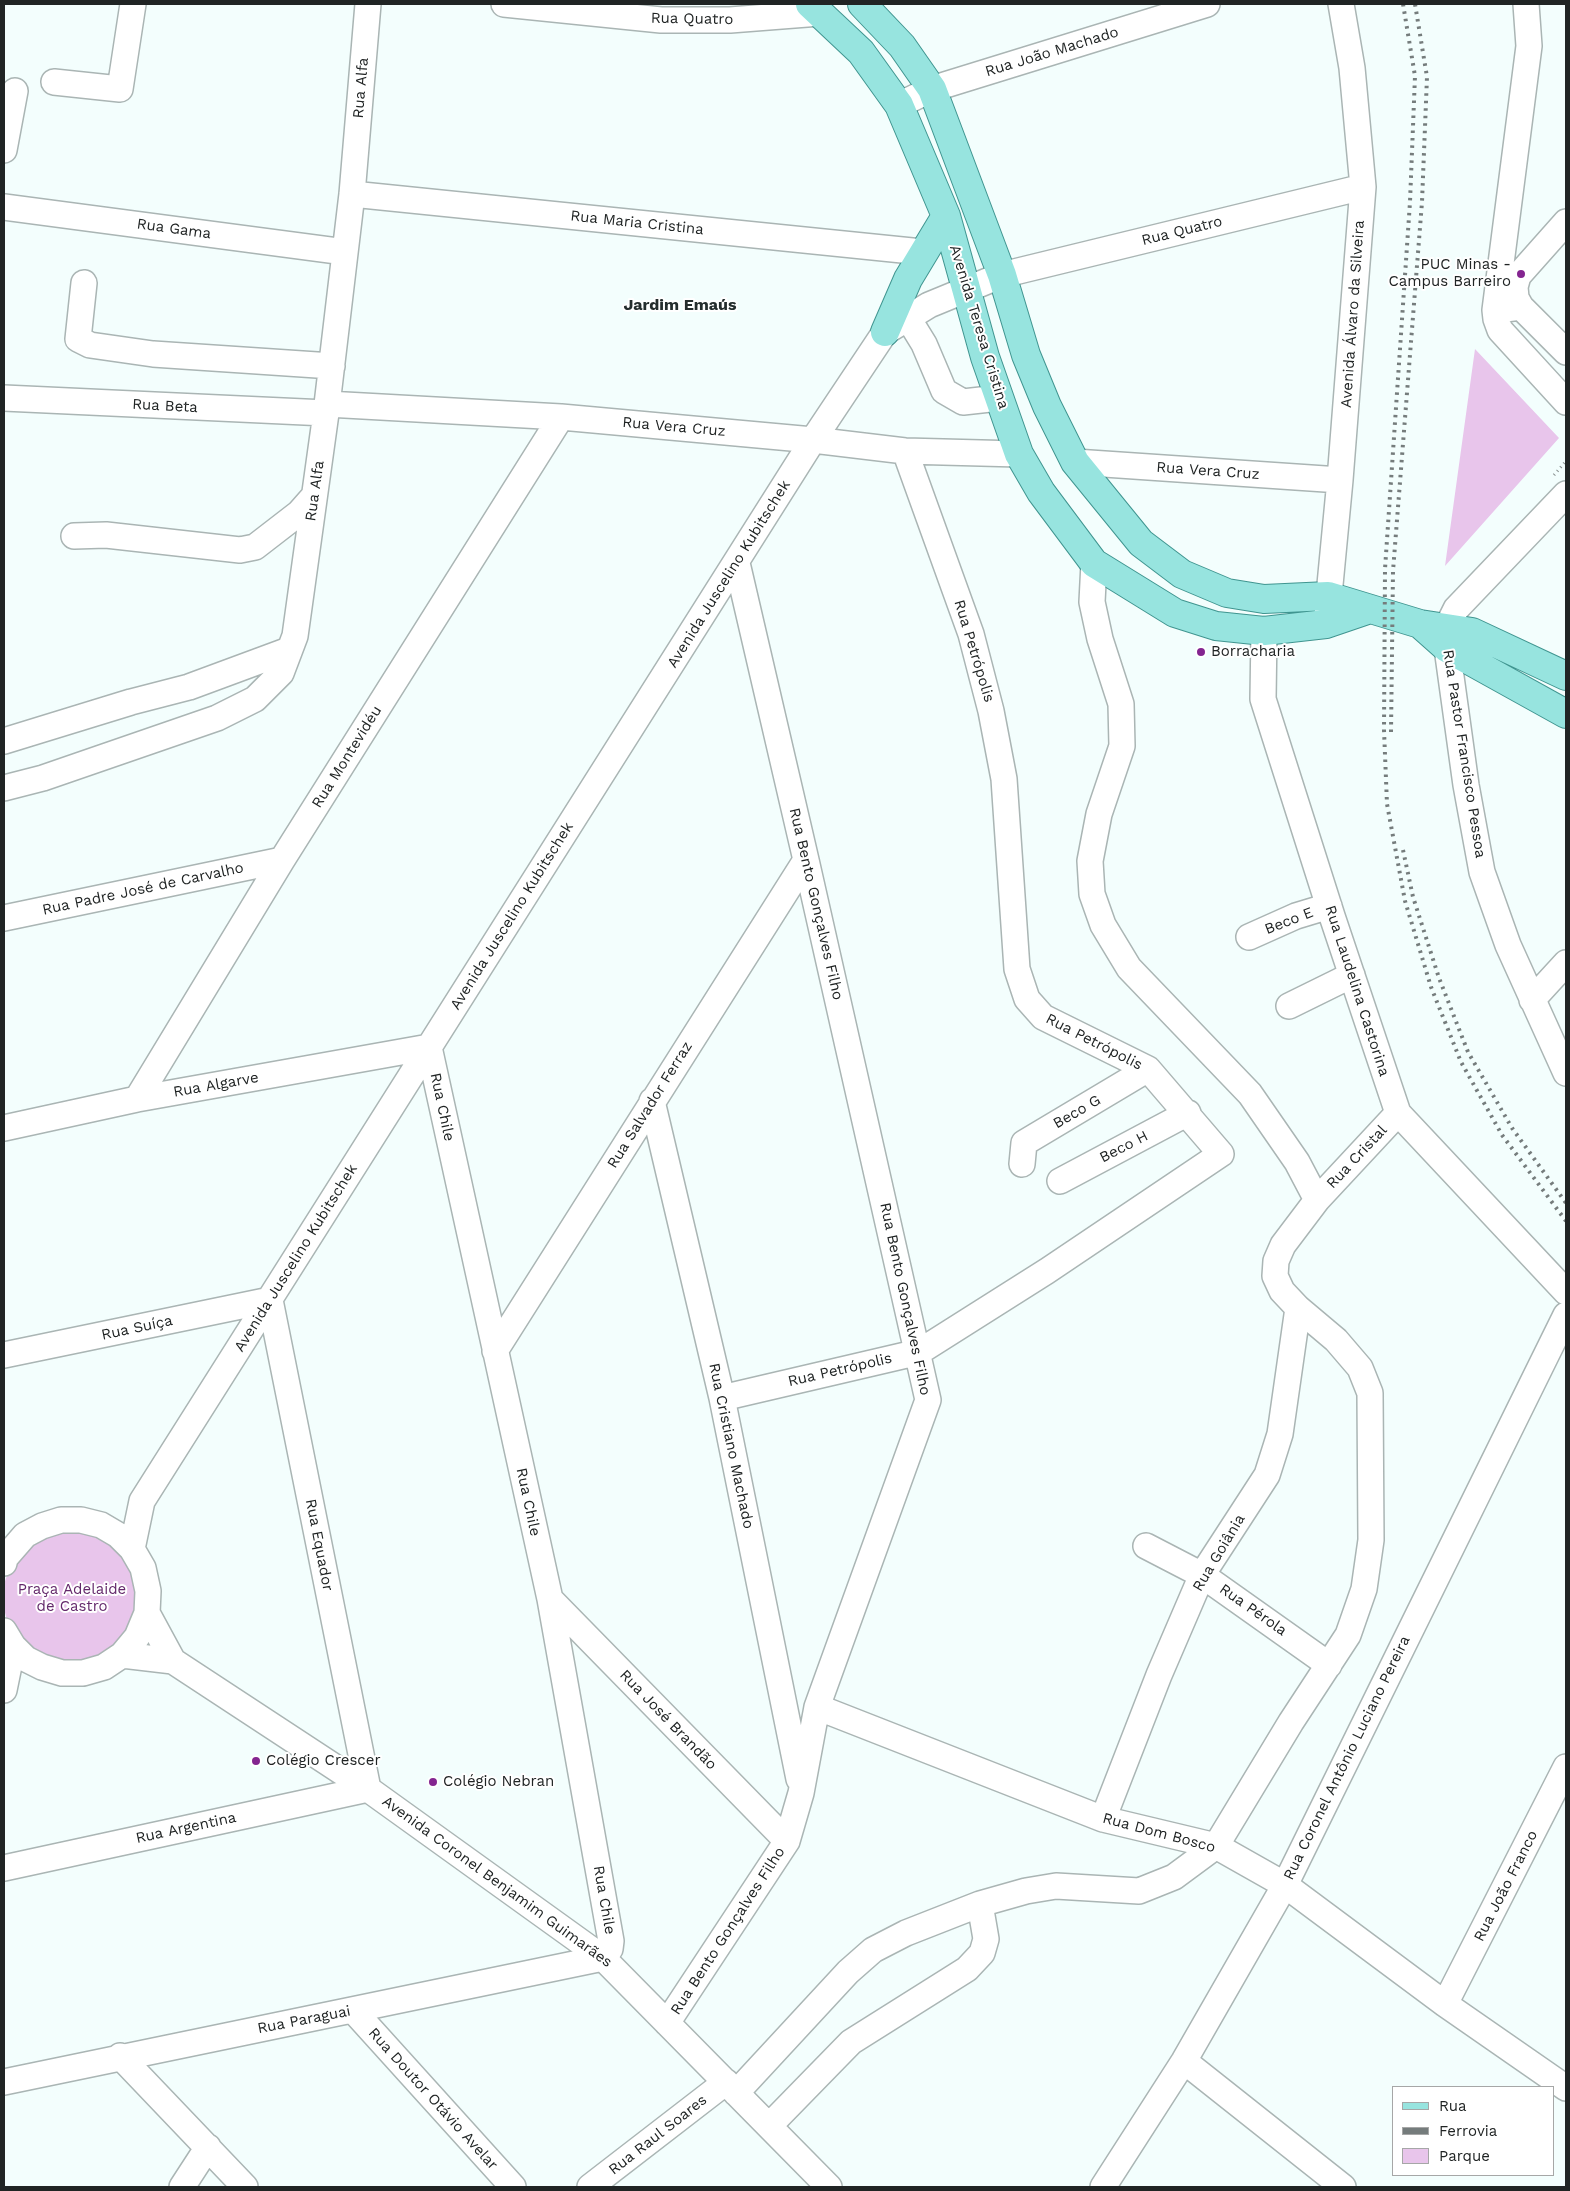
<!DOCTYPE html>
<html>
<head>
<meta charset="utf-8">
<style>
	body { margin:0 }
	#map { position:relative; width:1570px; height:2191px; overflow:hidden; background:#f3fefd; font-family:"Work Sans",sans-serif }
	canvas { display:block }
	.frame { position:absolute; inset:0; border:5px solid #202424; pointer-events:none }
	.legend { position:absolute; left:1392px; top:2086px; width:162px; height:90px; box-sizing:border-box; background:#fff; border:1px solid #a6a7a7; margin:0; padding:6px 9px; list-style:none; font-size:15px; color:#202424 }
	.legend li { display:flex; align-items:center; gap:10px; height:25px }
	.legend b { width:25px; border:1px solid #a6a7a7 }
</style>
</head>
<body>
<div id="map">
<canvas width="1570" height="2191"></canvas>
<div class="frame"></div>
<ul class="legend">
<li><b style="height:6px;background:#97e4df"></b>Rua</li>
<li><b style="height:6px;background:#757c7c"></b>Ferrovia</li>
<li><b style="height:14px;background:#e8c5eb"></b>Parque</li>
</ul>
</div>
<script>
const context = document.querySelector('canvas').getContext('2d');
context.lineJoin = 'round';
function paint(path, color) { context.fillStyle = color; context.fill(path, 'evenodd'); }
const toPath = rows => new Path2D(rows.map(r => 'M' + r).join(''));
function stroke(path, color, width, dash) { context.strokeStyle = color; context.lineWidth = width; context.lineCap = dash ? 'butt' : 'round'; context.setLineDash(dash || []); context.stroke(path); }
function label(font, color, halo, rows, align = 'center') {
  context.font = font + ' "Work Sans",sans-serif'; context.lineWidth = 4; context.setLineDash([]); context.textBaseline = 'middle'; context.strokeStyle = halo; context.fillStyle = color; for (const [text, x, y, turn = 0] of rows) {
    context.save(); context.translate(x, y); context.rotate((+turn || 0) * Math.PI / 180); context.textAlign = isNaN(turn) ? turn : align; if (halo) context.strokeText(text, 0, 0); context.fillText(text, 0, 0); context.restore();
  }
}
paint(toPath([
	[1475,349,1559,438,1445,566],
	[88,1530,127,1555,142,1601,124,1645,82,1668,39,1660,9,1628,4,1609,4,1584,11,1564,42,1535]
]), '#e8c5eb');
const minor = toPath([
	[504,4,661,20,730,20,820,13],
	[1526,4,1529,46,1495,310,1496,319,1500,330,1566,402],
	[54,82,120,89,133,4],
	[899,105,932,89,1207,4],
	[4,150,15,91],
	[352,194,922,252],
	[4,207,345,252],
	[84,283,78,339,90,345,153,354,332,366],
	[1521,307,1516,298,1515,287,1518,276,1566,222],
	[1505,309,1521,307,1566,352],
	[908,318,924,344,944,391,963,402,999,398],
	[4,398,326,413],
	[327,404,561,417,813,440,905,451,1019,454],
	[1075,462,1340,480],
	[1566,494,1456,609,1447,627,1447,648,1466,785,1482,872,1508,945,1566,1073],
	[74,536,106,535,240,550,255,547,299,513,314,496],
	[1327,616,1340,480,1363,187,1352,68,1341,4],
	[1264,631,1263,699,1332,916,1398,1113,1566,1292],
	[4,741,131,702,189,687,289,650],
	[4,788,43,778,217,718,255,699,281,673,295,636,326,413,352,194,368,4],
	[4,918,282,860],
	[1249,937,1296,916,1329,906],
	[1532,1000,1566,963],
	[1289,1006,1352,975],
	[137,1099,282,860,561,417],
	[652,1101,722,1398,799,1779],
	[4,1128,137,1099,429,1047,550,1599,611,1941,610,1949,603,1958,4,2082],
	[1022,1164,1024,1143,1148,1069],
	[1060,1181,1188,1113],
	[1317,1200,1398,1113],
	[495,1351,806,860],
	[4,1355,270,1300,368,1789,4,1868],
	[722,1398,919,1352,1047,1271,1221,1154,1148,1069,1043,1017,1027,999,1017,969,1004,779,991,711,971,634,905,451],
	[1146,1546,1202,1575,1329,1665],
	[132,1549,142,1501,813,440,885,332,929,305,1002,275,1363,187],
	[4,1563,5,1558,25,1535,42,1526,61,1520,81,1520,101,1525,118,1535,132,1549,143,1568,148,1591,147,1613,137,1637,122,1655,104,1667,83,1673,62,1673,42,1667,26,1659,13,1646,4,1631],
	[550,1599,787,1841],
	[147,1613,173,1661],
	[122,1655,173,1661,368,1789,603,1958,829,2187],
	[4,1690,13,1646],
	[817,1707,1103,1819,1216,1846,1285,1885,1445,2004,1566,2088],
	[1103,1819,1159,1675,1202,1575,1267,1475,1280,1434,1298,1308],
	[1445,2004,1566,1767],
	[353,2010,513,2187],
	[667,2023,787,1841,801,1793,817,1707,928,1400,806,860,737,563],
	[120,2056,245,2187],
	[1184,2061,1343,2187],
	[736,2093,848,1972,873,1950,906,1933,980,1904,1026,1891,1056,1886,1139,1891,1174,1877,1216,1846,1291,1722,1348,1635,1364,1589,1371,1540,1370,1393,1360,1368,1336,1340,1298,1308,1282,1291,1275,1276,1276,1261,1283,1245,1317,1200,1297,1162,1250,1094,1129,968,1103,925,1092,894,1090,861,1099,814,1122,746,1121,704,1100,639,1092,602,1094,563],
	[769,2126,851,2042,967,1969,982,1953,986,1939,980,1904],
	[182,2187,208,2147],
	[590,2187,726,2082],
	[1103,2187,1184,2061,1285,1885,1566,1315]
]);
const major = toPath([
	[810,4,861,52,899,105,946,216,985,357,1019,454,1041,492,1094,563,1175,613,1216,626,1264,631,1326,624,1370,609],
	[862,4,902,46,932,89,1002,275,1026,355,1047,406,1075,462,1141,543,1182,574,1227,593,1264,599,1328,596,1420,624,1472,632,1566,676],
	[885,332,908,279,946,216],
	[1420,624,1447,648,1566,714]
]);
stroke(minor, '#aab5b4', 28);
stroke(major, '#409590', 30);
stroke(toPath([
	[1554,475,1566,461]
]), '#88908f', 3, [1, 4]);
stroke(minor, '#fff', 25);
stroke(major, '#97e4df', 28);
stroke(toPath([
	[1403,4,1415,76,1410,202,1385,569,1384,730,1387,804,1405,901,1431,987,1461,1062,1502,1135,1566,1221],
	[1391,732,1393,571,1422,202,1427,77,1415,4],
	[1403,850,1413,897,1439,978,1468,1052,1512,1128,1566,1203]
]), '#757c7c', 4, [2.5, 5]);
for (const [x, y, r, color] of [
	[1521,274,5,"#842590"],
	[1201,652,5,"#842590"],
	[256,1761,5,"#842590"],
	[433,1782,5,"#842590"]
]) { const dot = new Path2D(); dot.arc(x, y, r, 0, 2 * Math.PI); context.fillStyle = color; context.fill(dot); stroke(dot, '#fff', 2); }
label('15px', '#202424', '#fff', [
	["Rua Quatro",692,19,1],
	["Rua João Machado",1052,52,-17],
	["Rua Alfa",361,88,-85],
	["Rua Maria Cristina",637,223,6],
	["Rua Gama",174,229,8],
	["Rua Quatro",1182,231,-14],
	["Avenida Álvaro da Silveira",1353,314,-86],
	["Avenida Teresa Cristina",979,327,73],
	["Rua Beta",165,406,3],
	["Rua Vera Cruz",674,427,5],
	["Rua Vera Cruz",1208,471,4],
	["Rua Alfa",315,491,-82],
	["Avenida Juscelino Kubitschek",729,574,-58],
	["Rua Petrópolis",974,651,73],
	["Rua Pastor Francisco Pessoa",1464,754,81],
	["Rua Montevidéu",347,757,-58],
	["Rua Padre José de Carvalho",143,889,-12],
	["Rua Bento Gonçalves Filho",816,904,77],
	["Avenida Juscelino Kubitschek",512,916,-58],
	["Beco E",1289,921,-21],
	["Rua Laudelina Castorina",1357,991,72],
	["Rua Petrópolis",1094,1042,27],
	["Rua Algarve",216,1085,-10],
	["Rua Salvador Ferraz",650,1105,-58],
	["Rua Chile",442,1107,78],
	["Beco G",1077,1112,-30],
	["Beco H",1124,1147,-27],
	["Rua Cristal",1357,1157,-47],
	["Avenida Juscelino Kubitschek",296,1258,-58],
	["Rua Bento Gonçalves Filho",905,1299,78],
	["Rua Suíça",137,1328,-12],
	["Rua Petrópolis",840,1370,-13],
	["Rua Cristiano Machado",731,1446,78],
	["Rua Chile",528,1502,78],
	["Rua Equador",319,1545,79],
	["Rua Goiânia",1219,1553,-59],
	["Rua Pérola",1253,1610,35],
	["Rua José Brandão",668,1720,46],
	["Rua Coronel Antônio Luciano Pereira",1347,1758,-64],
	["Rua Argentina",186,1828,-12],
	["Rua Dom Bosco",1159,1833,15],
	["Avenida Coronel Benjamim Guimarães",497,1882,36],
	["Rua João Franco",1506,1886,-63],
	["Rua Chile",604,1900,80],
	["Rua Bento Gonçalves Filho",728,1931,-57],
	["Rua Paraguai",304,2020,-11],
	["Rua Doutor Otávio Avelar",433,2099,48],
	["Rua Raul Soares",658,2135,-38]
]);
label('15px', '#202424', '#fff', [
	["PUC Minas -",1511,265,"right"],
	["Campus Barreiro",1511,282,"right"],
	["Borracharia",1211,652],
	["Colégio Crescer",266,1761],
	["Colégio Nebran",443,1782]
], 'left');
label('15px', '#64296b', '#fff', [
	["Praça Adelaide",72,1590],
	["de Castro",72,1607]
]);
label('bold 16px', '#252d2d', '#fff', [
	["Jardim Emaús",680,305]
]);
</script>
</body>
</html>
